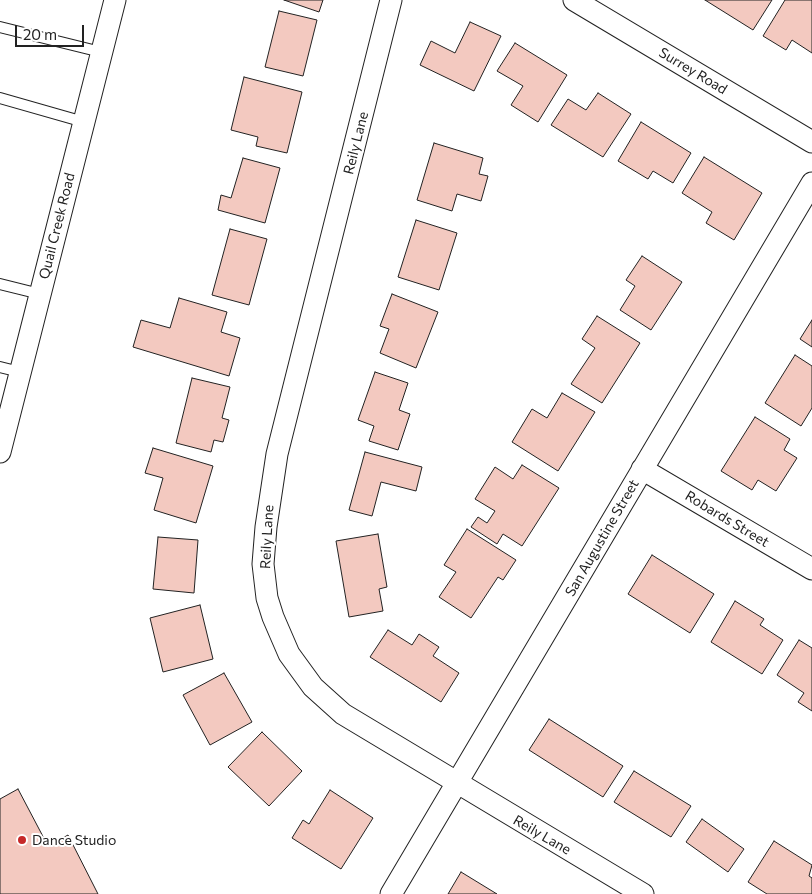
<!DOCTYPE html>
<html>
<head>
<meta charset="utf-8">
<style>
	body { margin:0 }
	#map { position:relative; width:812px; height:894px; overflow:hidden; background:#fff; font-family:Commissioner,sans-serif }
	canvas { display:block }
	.scale { position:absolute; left:15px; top:25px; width:69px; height:22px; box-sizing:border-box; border:2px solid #222; border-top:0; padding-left:6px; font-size:15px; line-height:18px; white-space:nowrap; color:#222; -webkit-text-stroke:4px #fff; paint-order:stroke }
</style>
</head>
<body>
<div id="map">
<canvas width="812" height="894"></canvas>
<div class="scale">20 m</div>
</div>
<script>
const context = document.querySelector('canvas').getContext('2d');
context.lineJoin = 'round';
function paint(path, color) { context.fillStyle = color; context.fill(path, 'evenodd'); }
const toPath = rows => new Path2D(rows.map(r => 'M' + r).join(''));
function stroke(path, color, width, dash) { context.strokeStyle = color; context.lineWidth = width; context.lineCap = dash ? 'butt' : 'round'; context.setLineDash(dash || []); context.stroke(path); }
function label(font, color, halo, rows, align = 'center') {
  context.font = font + ' Commissioner,sans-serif'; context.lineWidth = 4; context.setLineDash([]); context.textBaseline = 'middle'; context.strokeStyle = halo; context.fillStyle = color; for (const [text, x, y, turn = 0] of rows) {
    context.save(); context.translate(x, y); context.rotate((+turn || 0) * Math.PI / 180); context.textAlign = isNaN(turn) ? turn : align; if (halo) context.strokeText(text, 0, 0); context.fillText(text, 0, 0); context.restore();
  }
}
const building = toPath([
	[284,0,323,0,319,12,284,0],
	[705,0,772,0,753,30,705,0],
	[785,0,812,0,812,53,792,40,786,50,763,36,785,0],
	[279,11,317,20,303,76,265,67,279,11],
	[470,22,501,36,474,91,420,65,431,41,455,53,470,22],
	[515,43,567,75,538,122,511,105,523,86,497,71,515,43],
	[244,77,302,92,287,153,256,146,258,137,231,130,244,77],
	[598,93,631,114,603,157,551,125,568,99,586,110,598,93],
	[641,122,691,153,673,183,653,171,648,179,618,161,641,122],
	[434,143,483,158,479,174,488,176,481,201,457,194,452,211,417,200,434,143],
	[704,157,762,193,734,240,706,223,712,212,682,193,704,157],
	[243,158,280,168,265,223,218,210,221,195,231,198,243,158],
	[416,220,457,233,439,290,398,277,416,220],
	[230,229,267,239,249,305,212,295,230,229],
	[642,256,682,282,651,330,620,310,635,286,626,280,642,256],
	[392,294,438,312,416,368,380,353,389,329,380,326,392,294],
	[179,298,227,312,221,332,240,338,229,376,133,347,141,320,170,328,179,298],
	[597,316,640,343,602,403,571,384,595,348,582,339,597,316],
	[812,320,812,347,800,339,812,320],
	[795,355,812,366,812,408,801,426,765,403,795,355],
	[375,372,408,383,399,410,410,414,398,450,369,441,374,426,358,420,375,372],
	[192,378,230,387,222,418,229,420,223,442,214,440,211,452,176,443,192,378],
	[562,393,595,412,558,471,512,442,532,409,547,418,562,393],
	[755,417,790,439,784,450,797,458,776,491,758,480,752,490,721,471,755,417],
	[153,448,213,466,196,523,154,510,163,478,145,473,153,448],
	[365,452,422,467,416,491,381,482,372,516,349,510,365,452],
	[522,465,559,488,522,546,503,534,497,544,471,527,478,517,487,523,495,511,475,499,495,467,513,479,522,465],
	[467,529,516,560,503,580,498,577,471,618,439,597,456,572,444,565,467,529],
	[378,534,387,587,379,589,383,611,349,617,336,541,378,534],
	[158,537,198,540,194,593,153,589,158,537],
	[652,555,714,594,690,633,628,594,652,555],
	[735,601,764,619,760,625,783,640,762,674,711,642,735,601],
	[200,605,213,659,163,672,150,618,200,605],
	[388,630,412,645,419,634,439,647,433,656,459,673,441,702,370,657,388,630],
	[799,640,812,648,812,711,798,702,804,693,777,675,799,640],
	[224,673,252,722,210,745,183,695,224,673],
	[549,719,623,766,603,797,529,750,549,719],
	[262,732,302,771,269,806,228,767,262,732],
	[634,771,691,806,671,837,614,802,634,771],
	[18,789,48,846,68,835,98,894,0,894,0,799,18,789],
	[330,790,373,818,341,869,292,838,303,820,309,824,330,790],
	[702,819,744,849,728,872,686,842,702,819],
	[774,841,812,865,809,876,812,878,812,894,767,894,748,882,774,841],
	[461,872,497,894,448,894,461,872]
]);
paint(building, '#f3c9c0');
stroke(building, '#222', 1);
const lane = toPath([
	[0,27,101,52],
	[0,98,84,122],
	[0,284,40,294],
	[0,367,20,372]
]);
const street = toPath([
	[391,0,277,454,266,527,263,564,267,598,273,617,289,654,313,687,343,714,643,894],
	[574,0,812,142],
	[0,452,115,0],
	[642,469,812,569],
	[391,894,812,183]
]);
stroke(lane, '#222', 12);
stroke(street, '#222', 23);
stroke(lane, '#fff', 10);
stroke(street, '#fff', 21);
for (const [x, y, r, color] of [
	[22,840,5,"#c62828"]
]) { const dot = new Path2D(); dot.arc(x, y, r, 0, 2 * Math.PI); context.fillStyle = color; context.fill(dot); stroke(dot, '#fff', 2); }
label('14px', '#222', '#fff', [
	["Surrey Road",693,71,31],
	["Reily Lane",356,143,-76],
	["Quail Creek Road",57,226,-76],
	["Robards Street",727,519,31],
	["Reily Lane",267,537,-87],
	["San Augustine Street",602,538,-60],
	["Reily Lane",542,835,30]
]);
label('14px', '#222', '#fff', [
	["Dance Studio",32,840]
], 'left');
</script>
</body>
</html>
